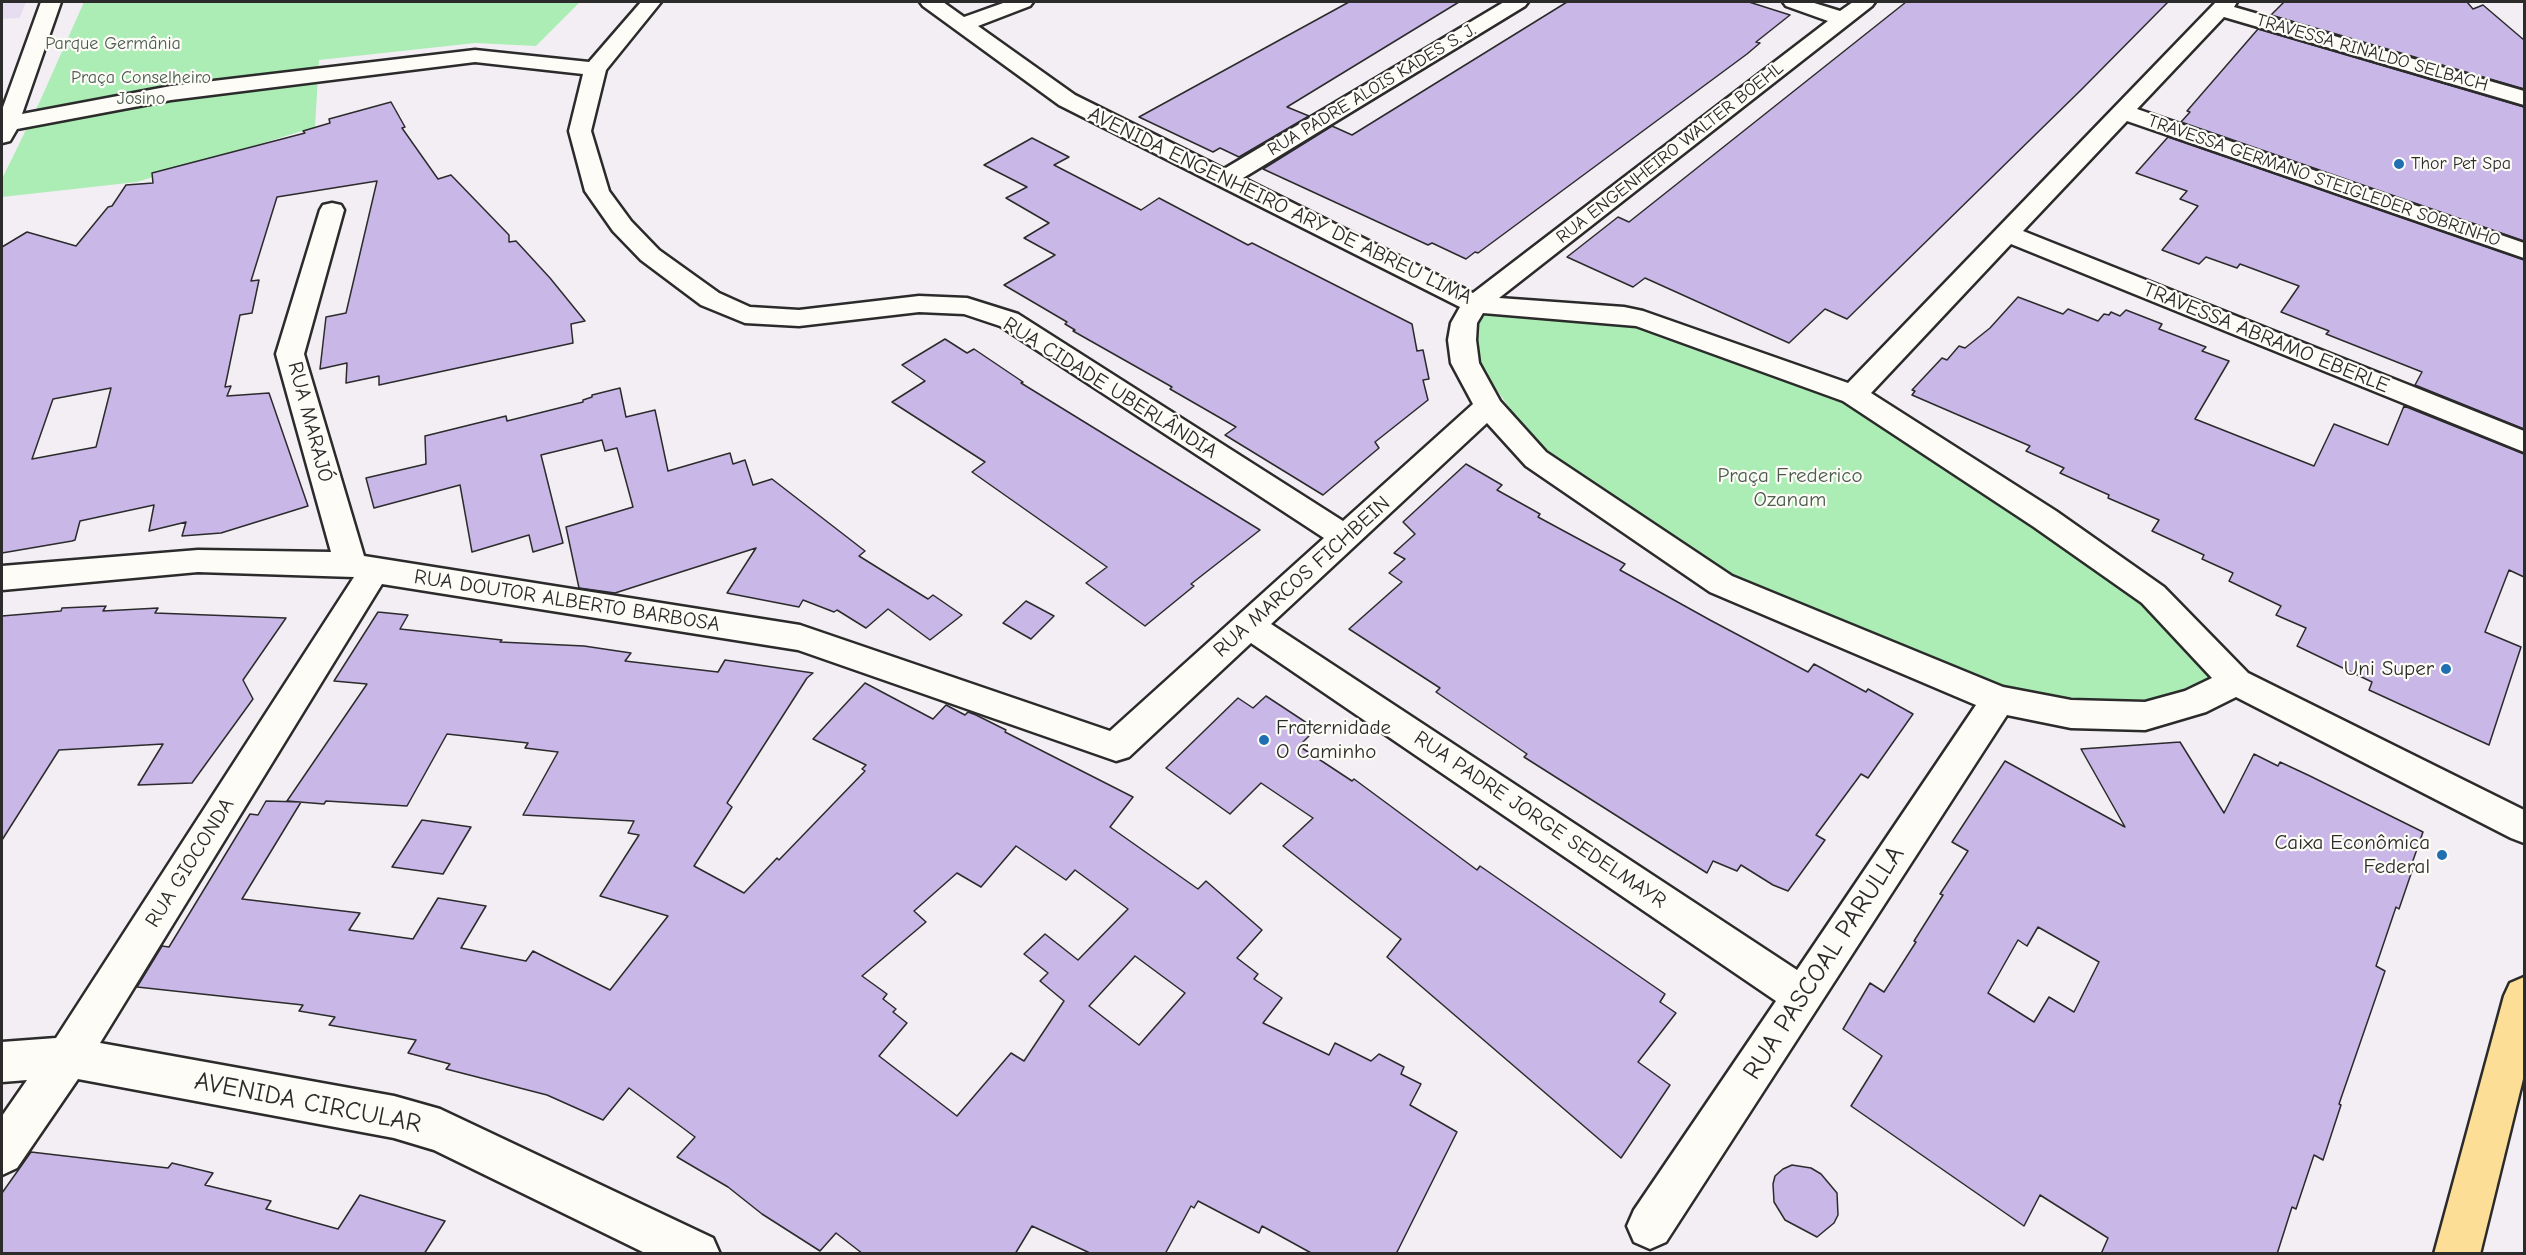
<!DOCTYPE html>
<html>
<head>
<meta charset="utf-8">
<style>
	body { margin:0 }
	#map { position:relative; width:2526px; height:1255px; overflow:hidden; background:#f3eef4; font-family:"Comic Neue",sans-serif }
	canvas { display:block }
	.frame { position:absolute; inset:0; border:3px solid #2b2b2b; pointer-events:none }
</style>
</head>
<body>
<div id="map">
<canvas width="2526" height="1255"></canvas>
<div class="frame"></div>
</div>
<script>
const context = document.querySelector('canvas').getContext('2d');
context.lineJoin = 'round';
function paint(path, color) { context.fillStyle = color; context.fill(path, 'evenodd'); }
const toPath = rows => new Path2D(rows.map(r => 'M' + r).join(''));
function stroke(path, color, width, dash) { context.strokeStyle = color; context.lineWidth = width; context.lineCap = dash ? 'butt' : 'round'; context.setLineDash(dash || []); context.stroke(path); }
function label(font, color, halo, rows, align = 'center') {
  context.font = font + ' "Comic Neue",sans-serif'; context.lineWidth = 4.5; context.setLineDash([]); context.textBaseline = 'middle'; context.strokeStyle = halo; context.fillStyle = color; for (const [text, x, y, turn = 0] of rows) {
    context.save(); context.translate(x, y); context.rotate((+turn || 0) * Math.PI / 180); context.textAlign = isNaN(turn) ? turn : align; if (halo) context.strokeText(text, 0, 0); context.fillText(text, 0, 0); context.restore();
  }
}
paint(toPath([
	[2,2,26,2,20,18,2,19]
]), '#e6def0');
paint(toPath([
	[84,2,580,2,536,46,475,43,319,60,315,127,137,182,2,197,2,179,40,101],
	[1482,309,1647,319,1845,398,2141,596,2216,676,2139,707,2004,688,1723,574,1541,452,1473,357]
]), '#acedb6');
const building = toPath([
	[1349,2,1459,2,1287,107,1309,116,1239,157,1220,148,1213,152,1139,117,1349,2],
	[1567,2,1749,2,1790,15,1756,42,1760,43,1747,54,1478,253,1475,252,1466,259,1432,243,1428,245,1263,169,1332,126,1352,135,1567,2],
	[1906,2,2168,2,2081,90,1847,319,1825,309,1789,343,1645,278,1633,287,1567,257,1618,217,1629,222,1906,2],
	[2284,2,2467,2,2473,9,2483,5,2524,40,2524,89,2271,15,2284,2],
	[2258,29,2524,107,2524,241,2181,122,2190,112,2187,111,2258,29],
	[391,102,405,127,402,128,438,179,451,175,509,235,509,242,516,241,550,278,585,321,571,324,573,343,379,385,379,376,346,383,347,363,320,369,326,317,346,313,377,181,277,197,251,281,259,280,252,313,240,315,225,387,231,386,227,396,269,393,308,506,221,533,182,536,186,522,149,531,154,505,80,521,75,540,72,541,2,553,2,247,27,232,76,246,108,207,112,206,126,185,153,183,152,173,305,133,303,131,330,123,329,119,391,102],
	[111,388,96,447,32,459,53,399,111,388],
	[2168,137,2524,260,2524,429,2415,385,2422,372,2326,334,2329,331,2281,312,2299,286,2240,264,2237,268,2206,257,2199,264,2162,250,2198,206,2180,199,2187,191,2136,173,2168,137],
	[1032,138,1069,157,1054,165,1141,210,1159,198,1248,245,1252,243,1412,324,1417,351,1423,350,1429,379,1423,380,1428,400,1375,442,1379,448,1323,495,1225,435,1236,427,1170,389,1172,387,1073,331,1075,330,1065,324,1067,322,1004,285,1055,255,1024,238,1049,223,1006,198,1027,187,984,165,1032,138],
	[2018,297,2063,314,2068,309,2098,321,2104,314,2109,315,2111,312,2120,316,2126,310,2162,324,2159,329,2206,347,2202,351,2229,361,2195,419,2314,466,2334,424,2388,445,2404,406,2524,454,2524,577,2509,570,2485,632,2521,647,2489,745,2369,690,2372,682,2297,646,2306,628,2276,615,2281,606,2229,581,2233,573,2202,559,2204,555,2152,531,2159,520,2108,498,2109,495,2060,473,2064,468,2026,451,2030,446,1912,395,1915,391,1912,390,1942,358,1947,360,1959,346,1965,348,1990,328,2018,297],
	[945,339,967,353,974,349,1023,382,1021,383,1260,530,1191,584,1194,586,1145,626,1086,583,1107,567,972,472,985,462,892,402,925,381,902,365,945,339],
	[620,388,626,417,655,410,668,471,730,453,733,464,745,460,753,485,772,479,865,551,859,556,928,599,933,595,962,615,930,640,888,609,866,628,837,610,834,612,803,600,799,607,727,593,756,548,615,593,579,588,566,527,633,507,617,448,605,451,602,440,541,455,563,543,533,552,529,535,472,552,460,485,374,508,366,478,426,464,425,436,506,416,507,421,583,402,583,400,592,397,592,395,620,388],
	[1466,464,1502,485,1497,490,1533,510,1540,514,1538,517,1625,564,1620,570,1710,620,1808,672,1814,664,1866,692,1868,689,1913,714,1868,778,1861,774,1816,835,1825,840,1788,891,1773,885,1741,865,1737,871,1713,861,1707,873,1524,757,1527,754,1436,692,1440,688,1349,629,1402,582,1389,573,1405,559,1394,553,1415,534,1403,522,1466,464],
	[1026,601,1054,616,1031,639,1003,623,1026,601],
	[106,606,103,611,158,608,155,613,286,618,243,680,253,699,192,783,138,785,163,744,59,750,2,840,2,616,61,611,62,608,106,606],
	[378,612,408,615,400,629,502,640,500,642,584,646,631,653,625,661,718,672,725,660,813,673,807,678,727,803,732,807,694,866,744,893,777,858,779,860,865,771,862,769,866,765,813,739,865,683,933,719,946,705,965,715,968,712,976,715,1006,730,1005,732,1133,797,1110,827,1198,889,1206,881,1262,930,1237,958,1258,974,1254,979,1282,998,1263,1023,1329,1055,1335,1043,1371,1061,1379,1054,1404,1067,1401,1074,1421,1084,1410,1105,1457,1132,1396,1254,1313,1254,1262,1226,1259,1233,1198,1201,1194,1208,1191,1206,1165,1254,1092,1254,1032,1226,1015,1254,863,1254,836,1233,820,1251,762,1214,728,1187,677,1157,695,1137,629,1088,603,1120,547,1095,446,1069,450,1064,408,1053,416,1040,329,1025,335,1017,299,1011,303,1005,137,987,162,946,169,947,250,814,258,815,266,801,301,802,242,899,360,913,349,930,413,939,438,898,486,906,461,948,526,961,533,951,610,990,668,916,600,896,639,835,628,833,634,821,523,815,558,752,525,748,528,743,447,734,407,806,326,801,324,804,287,801,367,684,334,681,378,612],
	[1016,846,1066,880,1075,870,1128,909,1078,960,1045,934,1024,954,1048,973,1040,981,1064,1001,1024,1061,1011,1053,957,1116,879,1056,907,1023,893,1012,896,1009,883,999,887,994,862,976,926,922,914,911,957,873,981,887,1016,846],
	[1135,956,1185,993,1139,1045,1089,1006,1135,956],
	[1266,696,1316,729,1299,746,1352,781,1354,779,1477,870,1480,866,1665,994,1660,1002,1676,1013,1638,1062,1670,1085,1621,1158,1387,957,1401,939,1283,846,1313,818,1261,783,1230,814,1166,768,1238,698,1253,708,1266,696],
	[2180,742,2224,813,2254,754,2278,766,2280,762,2310,776,2423,832,2410,869,2412,871,2399,909,2396,907,2376,966,2385,971,2339,1104,2341,1105,2323,1160,2314,1155,2296,1209,2292,1207,2277,1254,2101,1254,2108,1238,2040,1195,2024,1226,1851,1106,1882,1056,1843,1029,1870,983,1884,992,1916,942,1914,941,1943,895,1940,894,1968,851,1952,842,2005,761,2125,827,2081,749,2180,742],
	[2038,927,2099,962,2074,1012,2049,997,2034,1022,1988,993,2018,940,2027,946,2038,927],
	[422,820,471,827,443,874,392,867,422,820],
	[31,1152,168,1168,172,1163,213,1173,205,1185,271,1201,266,1209,338,1229,360,1195,445,1221,424,1254,2,1254,2,1193,31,1152],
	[1792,1165,1811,1168,1821,1174,1837,1193,1838,1215,1834,1223,1817,1237,1785,1220,1774,1202,1773,1184,1775,1176,1783,1169,1792,1165]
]);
paint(building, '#c9b7e8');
stroke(building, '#2b2b2b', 1.5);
const minor = toPath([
	[41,2,61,2,22,114,171,86,475,50,589,62,641,2,661,2,606,70,591,131,609,191,631,221,659,250,719,293,750,307,799,310,919,296,967,298,1018,314,1343,521,1473,404,1451,363,1448,340,1451,323,1460,307,1059,105,923,6,920,2,943,2,964,17,1006,2,1033,2,1030,6,978,26,1075,95,1224,169,1504,2,1528,2,1525,6,1243,178,1473,293,1828,21,1786,6,1783,2,1811,2,1840,11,1853,2,1875,2,1872,6,1499,298,1624,307,1643,311,1848,383,2216,2,2237,2,2234,7,2524,91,2524,105,2224,17,2137,109,2524,243,2524,258,2127,121,2023,231,2524,431,2524,452,2011,244,1871,393,2056,511,2164,587,2248,673,2524,810,2524,843,2511,838,2236,697,2206,712,2145,730,2071,728,2007,715,1666,1242,1650,1249,1634,1242,1627,1226,1634,1210,1776,1001,1251,643,1129,757,1116,761,798,650,382,584,100,1043,394,1096,440,1109,713,1238,720,1254,647,1254,434,1150,394,1138,78,1079,17,1168,2,1175,2,1116,27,1080,2,1082,2,1042,56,1038,354,577,198,572,2,590,2,566,198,550,331,552,276,354,320,210,323,205,332,203,341,205,344,210,304,354,364,556,800,625,1110,731,1324,538,1000,326,964,314,919,312,799,326,745,323,701,305,641,260,613,231,585,191,569,131,583,74,475,62,171,100,17,129,10,141,2,143,2,110,41,2],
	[1483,313,1636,326,1843,401,2034,527,2142,603,2212,678,2185,691,2145,702,2071,700,2003,687,1732,576,1546,452,1500,401,1479,363,1476,340,1477,323,1483,313],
	[1487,423,1526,466,1710,592,1976,705,1797,970,1271,624,1487,423]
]);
const major = toPath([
	[2524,977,2524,1075,2480,1254,2434,1254,2504,996,2510,983,2524,977]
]);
stroke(minor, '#2b2b2b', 5);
stroke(major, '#2b2b2b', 5);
paint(minor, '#fdfcf7');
paint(major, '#fdde96');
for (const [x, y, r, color] of [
	[2399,164,6,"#1f6fb2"],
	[2446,669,6,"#1f6fb2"],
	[1264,740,6,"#1f6fb2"],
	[2442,855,6,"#1f6fb2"]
]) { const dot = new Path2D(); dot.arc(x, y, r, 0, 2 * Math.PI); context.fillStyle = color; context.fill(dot); stroke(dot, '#fdfcf7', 2); }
label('18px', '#4b5c4e', '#fdfcf7', [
	["Parque Germânia",113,44],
	["Praça Conselheiro",141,78],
	["Josino",141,99]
]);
label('18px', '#2b2b2b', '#fdfcf7', [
	["TRAVESSA RINALDO SELBACH",2372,53,16],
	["RUA PADRE ALOIS KADES S. J.",1372,90,-31],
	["RUA ENGENHEIRO WALTER BOEHL",1670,153,-38],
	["TRAVESSA GERMANO STEIGLEDER SOBRINHO",2324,181,19]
]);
label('18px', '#2b2b2b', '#fdfcf7', [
	["Thor Pet Spa",2411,164]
], 'left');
label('21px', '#2b2b2b', '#fdfcf7', [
	["AVENIDA ENGENHEIRO ARY DE ABREU LIMA",1280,206,26],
	["TRAVESSA ABRAMO EBERLE",2266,338,22],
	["RUA CIDADE UBERLÂNDIA",1110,388,32],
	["RUA MARAJÓ",310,422,75],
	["RUA MARCOS FICHBEIN",1302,577,-42],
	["RUA DOUTOR ALBERTO BARBOSA",567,601,9],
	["RUA PADRE JORGE SEDELMAYR",1540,820,34],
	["RUA GIOCONDA",190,863,-58]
]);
label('21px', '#4b5c4e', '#fdfcf7', [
	["Praça Frederico",1790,476],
	["Ozanam",1790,500]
]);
label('21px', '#2b2b2b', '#fdfcf7', [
	["Uni Super",2434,669],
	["Fraternidade",1276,728,"left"],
	["O Caminho",1276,752,"left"],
	["Caixa Econômica",2430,843],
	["Federal",2430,867]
], 'right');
label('26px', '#2b2b2b', '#fdfcf7', [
	["RUA PASCOAL PARULLA",1824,963,-57],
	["AVENIDA CIRCULAR",308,1103,11]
]);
</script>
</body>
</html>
